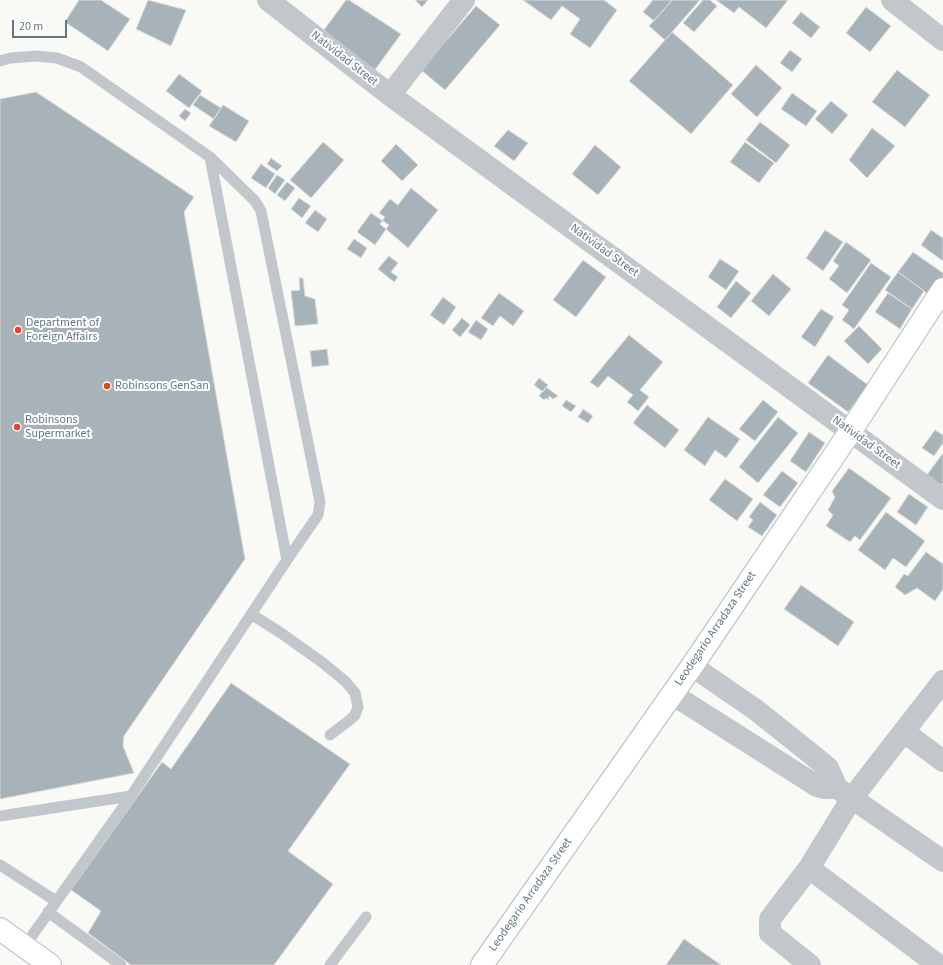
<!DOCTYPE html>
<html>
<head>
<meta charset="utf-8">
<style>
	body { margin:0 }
	#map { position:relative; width:943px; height:965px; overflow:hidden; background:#f9f9f6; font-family:"Source Sans 3",sans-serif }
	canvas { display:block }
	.scale { position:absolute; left:12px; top:20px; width:55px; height:18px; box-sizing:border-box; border:2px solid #627783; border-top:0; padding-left:5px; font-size:12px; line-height:14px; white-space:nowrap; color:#627783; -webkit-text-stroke:3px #fff; paint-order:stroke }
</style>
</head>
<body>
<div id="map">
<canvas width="943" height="965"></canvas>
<div class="scale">20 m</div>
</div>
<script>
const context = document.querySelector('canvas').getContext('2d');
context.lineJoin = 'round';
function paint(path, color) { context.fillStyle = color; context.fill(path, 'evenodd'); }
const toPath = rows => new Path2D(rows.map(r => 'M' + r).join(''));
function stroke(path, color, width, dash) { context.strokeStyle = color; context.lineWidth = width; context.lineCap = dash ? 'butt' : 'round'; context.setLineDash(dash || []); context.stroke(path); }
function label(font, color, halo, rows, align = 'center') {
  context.font = font + ' "Source Sans 3",sans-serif'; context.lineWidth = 4; context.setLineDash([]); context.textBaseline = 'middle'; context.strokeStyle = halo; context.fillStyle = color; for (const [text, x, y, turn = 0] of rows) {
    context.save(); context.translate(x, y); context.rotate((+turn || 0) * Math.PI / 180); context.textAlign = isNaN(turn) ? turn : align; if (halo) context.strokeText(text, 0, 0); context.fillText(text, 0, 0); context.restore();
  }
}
const building = toPath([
	[79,0,101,0,130,19,108,51,65,22,79,0],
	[148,0,186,10,171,46,136,29,148,0],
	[346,0,349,0,401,34,374,71,324,30,346,0],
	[415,0,428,0,422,7,415,0],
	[523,0,604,0,617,10,590,48,570,34,580,19,562,6,551,20,523,0],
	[653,0,672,0,654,21,643,12,653,0],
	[672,0,700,0,665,40,649,26,672,0],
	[703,0,710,0,717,6,694,32,683,23,703,0],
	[716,0,788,0,766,28,739,7,734,13,716,0],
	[476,6,500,25,445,90,421,70,476,6],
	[866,7,891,26,870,52,846,33,866,7],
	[801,12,820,27,811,38,792,23,801,12],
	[672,32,733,85,691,134,629,81,672,32],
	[790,50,802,59,792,72,780,63,790,50],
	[756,65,782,88,757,117,731,94,756,65],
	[897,70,930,95,905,127,872,102,897,70],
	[179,74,202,91,189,108,166,91,179,74],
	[36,92,194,197,184,212,245,559,124,736,123,746,134,773,0,799,0,99,36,92],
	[792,93,817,111,806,126,781,109,792,93],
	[200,95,221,108,214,119,193,105,200,95],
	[831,101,848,115,832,134,815,119,831,101],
	[223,105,249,121,236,142,209,126,223,105],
	[185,109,191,113,185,121,179,116,185,109],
	[760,122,790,145,776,163,746,140,760,122],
	[872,128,895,146,867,178,849,160,872,128],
	[508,130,528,143,514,161,494,146,508,130],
	[323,142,344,160,311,198,290,180,323,142],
	[745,142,774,163,759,183,730,162,745,142],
	[396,144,418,165,402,181,381,161,396,144],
	[595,145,621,167,598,195,572,174,595,145],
	[271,158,282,166,277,171,267,164,271,158],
	[261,164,275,174,266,188,251,178,261,164],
	[277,175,285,180,275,194,268,188,277,175],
	[287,182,295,188,285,201,277,195,287,182],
	[411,188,438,210,408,248,380,224,385,217,379,213,390,199,398,205,411,188],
	[299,198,311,206,302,218,291,209,299,198],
	[315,210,327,219,318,232,305,223,315,210],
	[371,213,389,225,375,245,357,232,371,213],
	[825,230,843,242,823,271,806,258,825,230],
	[931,230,943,238,943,261,921,245,931,230],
	[354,239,367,248,361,258,347,249,354,239],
	[846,242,871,260,847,293,829,279,839,266,833,261,846,242],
	[913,252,943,273,943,279,931,296,898,272,913,252],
	[389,256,398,263,391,272,398,277,394,282,378,269,389,256],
	[720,259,739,271,726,290,708,277,720,259],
	[583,260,606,277,576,317,553,300,583,260],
	[871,263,891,277,854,329,842,320,849,310,842,305,871,263],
	[898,272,924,291,912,309,885,290,898,272],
	[773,274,791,289,769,316,751,301,773,274],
	[299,278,303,278,305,296,315,299,318,324,295,326,291,291,300,290,299,278],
	[736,281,751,293,731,318,717,307,736,281],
	[499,293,524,311,513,326,500,316,493,326,481,318,499,293],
	[888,293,912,309,900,329,875,312,888,293],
	[443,297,456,307,444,325,430,315,443,297],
	[821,309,834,317,815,347,801,337,821,309],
	[462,318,470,325,460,337,452,330,462,318],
	[476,320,488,329,481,340,468,332,476,320],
	[859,326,882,349,868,364,844,341,859,326],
	[629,335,663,362,640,390,649,397,638,411,627,402,633,395,608,376,598,388,590,382,629,335],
	[327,349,329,365,312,367,310,351,327,349],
	[828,355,868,385,848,412,808,383,828,355],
	[539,378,548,385,543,392,534,385,539,378],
	[546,387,558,396,553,399,549,396,548,400,546,398,544,400,539,396,546,387],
	[566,400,576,406,571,412,562,406,566,400],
	[763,400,778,412,755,441,739,429,763,400],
	[647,405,679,430,665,448,633,423,647,405],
	[583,409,593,416,588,423,578,417,583,409],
	[708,417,740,439,726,458,715,450,705,466,684,450,708,417],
	[778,417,798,433,758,483,739,467,778,417],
	[935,430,943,435,943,443,934,456,922,448,935,430],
	[809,432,825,443,806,472,790,461,809,432],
	[943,453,943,483,941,485,927,475,943,453],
	[849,468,891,498,860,540,855,536,850,542,826,526,833,515,828,510,835,497,832,491,849,468],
	[782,471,798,483,780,507,763,495,782,471],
	[725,479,753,499,737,521,709,500,725,479],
	[909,494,928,507,916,525,897,512,909,494],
	[760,502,777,515,762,536,748,527,753,520,749,517,760,502],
	[886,512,925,541,906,567,893,558,885,570,858,550,886,512],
	[926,552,943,564,943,589,935,601,917,588,905,595,895,587,904,574,908,576,926,552],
	[801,585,854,622,838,646,784,609,801,585],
	[231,683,350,764,288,851,333,884,274,965,131,965,88,933,101,911,71,890,162,762,171,769,231,683],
	[684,939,721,965,666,965,684,939]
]);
paint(building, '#a8b3b9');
stroke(building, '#dbdbd9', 1);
const secondary = toPath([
	[0,929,50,965],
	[482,965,692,666,850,432,943,289]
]);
stroke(secondary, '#b4bbc0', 24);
stroke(toPath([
	[0,61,11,58,36,56,57,58,81,67,210,157,287,560,131,796,24,947],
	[210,157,255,201,261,211,320,502,318,515,287,560],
	[251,614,281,633,323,663,346,682,355,693,358,707,355,715,351,719,330,735],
	[0,816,131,796],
	[0,865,56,901],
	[48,912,121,965],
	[330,965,366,917]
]), '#c2c7cb', 11);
stroke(toPath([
	[268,0,390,95,943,499],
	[892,0,943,40],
	[390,95,464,0],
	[692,666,756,710,810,753,828,768,837,788,943,861],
	[672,694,817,786,824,788,837,788],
	[904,732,943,761],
	[809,868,938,965],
	[810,965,770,933,770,919,809,868,852,798,943,681]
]), '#c2c7cb', 22);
stroke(secondary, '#fff', 22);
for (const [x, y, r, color] of [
	[18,330,4,"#ed4322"],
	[107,386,4,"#ed4322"],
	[17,427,4,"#ed4322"]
]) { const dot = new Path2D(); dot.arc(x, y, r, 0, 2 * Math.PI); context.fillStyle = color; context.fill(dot); stroke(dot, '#fff', 1.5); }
label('12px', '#627783', '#fff', [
	["Natividad Street",344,59,38],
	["Natividad Street",604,251,36],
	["Natividad Street",866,443,36],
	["Leodegario Arradaza Street",716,629,-56],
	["Leodegario Arradaza Street",531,895,-55]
]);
label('12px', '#627783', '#fff', [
	["Department of",26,323],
	["Foreign Affairs",26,337],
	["Robinsons GenSan",115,386],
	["Robinsons",25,420],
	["Supermarket",25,434]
], 'left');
</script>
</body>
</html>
